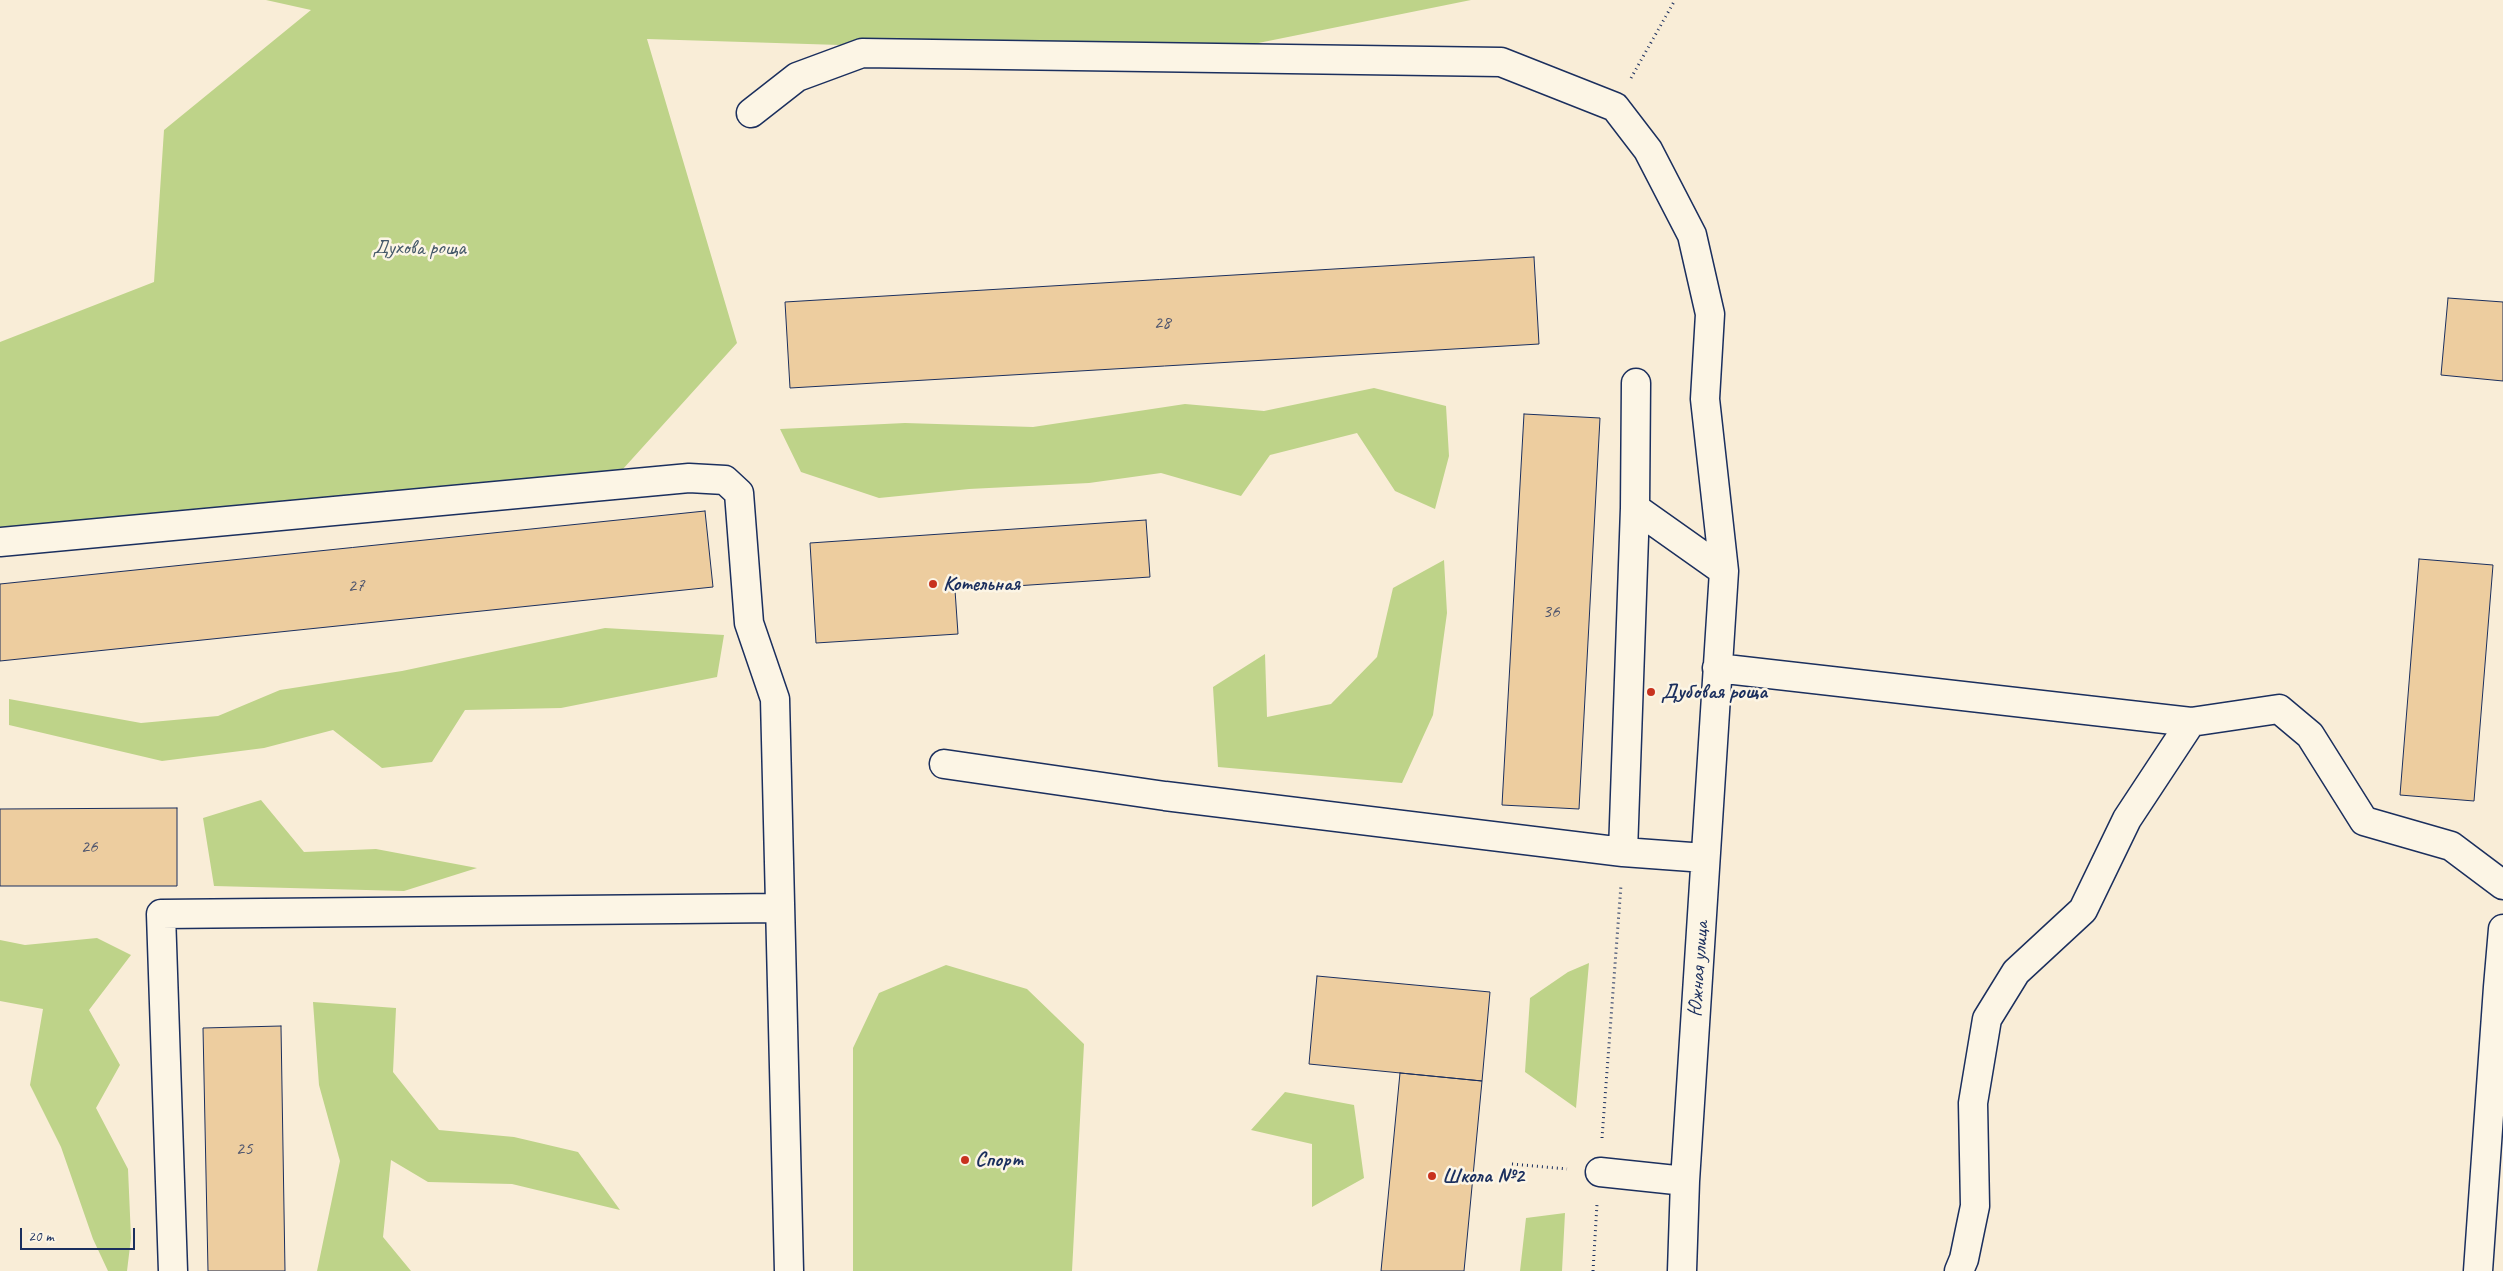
<!DOCTYPE html>
<html>
<head>
<meta charset="utf-8">
<style>
	body { margin:0 }
	#map { position:relative; width:2503px; height:1271px; overflow:hidden; background:#f9edd7; font-family:Caveat,sans-serif }
	canvas { display:block }
	.scale { position:absolute; left:20px; top:1228px; width:115px; height:22px; box-sizing:border-box; border:2px solid #1b2f5e; border-top:0; padding-left:6px; font-size:15px; line-height:18px; white-space:nowrap; color:#1b2f5e; -webkit-text-stroke:4px #fcf5e5; paint-order:stroke }
</style>
</head>
<body>
<div id="map">
<canvas width="2503" height="1271"></canvas>
<div class="scale">20 m</div>
</div>
<script>
const context = document.querySelector('canvas').getContext('2d');
context.lineJoin = 'round';
function paint(path, color) { context.fillStyle = color; context.fill(path, 'evenodd'); }
const toPath = rows => new Path2D(rows.map(r => 'M' + r).join(''));
function stroke(path, color, width, dash) { context.strokeStyle = color; context.lineWidth = width; context.lineCap = dash ? 'butt' : 'round'; context.setLineDash(dash || []); context.stroke(path); }
function label(font, color, halo, rows, align = 'center') {
  context.font = font + ' Caveat,sans-serif'; context.lineWidth = 5; context.setLineDash([]); context.textBaseline = 'middle'; context.strokeStyle = halo; context.fillStyle = color; for (const [text, x, y, turn = 0] of rows) {
    context.save(); context.translate(x, y); context.rotate((+turn || 0) * Math.PI / 180); context.textAlign = isNaN(turn) ? turn : align; if (halo) context.strokeText(text, 0, 0); context.fillText(text, 0, 0); context.restore();
  }
}
paint(toPath([
	[266,0,1471,0,1194,56,647,39,737,343,613,480,0,529,0,342,154,282,164,130,311,10],
	[1374,388,1446,406,1449,456,1435,509,1395,491,1357,433,1270,455,1241,496,1161,473,1089,483,969,489,879,498,801,472,780,429,905,423,1033,427,1185,404,1264,411],
	[1444,560,1447,613,1433,715,1402,783,1218,767,1213,687,1265,654,1267,717,1331,704,1377,657,1393,588],
	[605,628,724,635,717,677,561,708,465,710,432,762,382,768,333,730,264,748,162,761,9,725,9,699,141,723,218,716,280,690,402,671],
	[261,800,304,852,376,849,477,868,404,891,214,886,203,818],
	[97,938,131,955,89,1010,120,1065,96,1108,128,1169,131,1238,127,1271,108,1271,93,1239,61,1147,30,1085,43,1009,0,1001,0,940,25,945],
	[1589,963,1576,1108,1525,1072,1530,998,1568,972],
	[946,965,1027,989,1084,1044,1072,1271,853,1271,853,1048,879,993],
	[313,1002,396,1008,393,1072,439,1130,514,1137,578,1152,620,1210,512,1184,428,1182,391,1160,383,1237,411,1271,317,1271,340,1161,319,1085],
	[1285,1092,1354,1105,1364,1178,1312,1207,1312,1144,1251,1130],
	[1565,1213,1562,1271,1520,1271,1526,1218]
]), '#bed389');
const building = toPath([
	[1534,257,1539,344,790,388,785,302,1534,257],
	[2448,298,2503,302,2503,381,2441,375,2448,298],
	[1524,414,1600,418,1579,809,1502,805,1524,414],
	[705,511,713,587,0,661,0,584,705,511],
	[1146,520,1150,577,955,590,958,634,816,643,810,543,1146,520],
	[2419,559,2493,565,2474,801,2400,795,2419,559],
	[177,808,177,886,0,886,0,809,177,808],
	[1317,976,1490,992,1482,1081,1309,1064,1317,976],
	[281,1026,285,1271,208,1271,203,1028,281,1026],
	[1400,1073,1482,1081,1464,1271,1381,1271,1400,1073]
]);
paint(building, '#edcd9f');
stroke(building, '#1b2f5e', 1);
const minor = toPath([
	[751,113,797,77,862,53,1501,62,1615,107,1648,150,1692,235,1710,314,1705,399,1724,571,1685,1181,1682,1271],
	[1635,508,1724,571],
	[0,542,689,478,725,480,739,493,749,623,775,699,789,1271],
	[1717,668,2191,722,2279,709,2310,735,2364,821,2451,846,2503,885],
	[944,764,1165,796,1623,852,1705,858],
	[1623,852,1635,508,1636,383],
	[2503,929,2498,987,2503,987],
	[1600,1172,1685,1181],
	[173,1271,161,914,780,908],
	[1959,1271,1964,1259,1975,1206,1973,1103,1987,1019,2016,972,2083,910,2127,819,2191,722],
	[2478,1271,2498,987]
]);
stroke(minor, '#1b2f5e', 31);
stroke(toPath([
	[1631,78,1675,0],
	[1602,1138,1621,885],
	[1512,1164,1567,1169],
	[1593,1271,1597,1204]
]), '#1b2f5e', 3, [1, 4]);
stroke(minor, '#fcf5e5', 28);
for (const [x, y, r, color] of [
	[933,584,5,"#c8321e"],
	[1651,692,5,"#c8321e"],
	[965,1160,5,"#c8321e"],
	[1432,1176,5,"#c8321e"]
]) { const dot = new Path2D(); dot.arc(x, y, r, 0, 2 * Math.PI); context.fillStyle = color; context.fill(dot); stroke(dot, '#fcf5e5', 2); }
label('19px', '#50566e', null, [
	["28",1162,323],
	["27",356,586],
	["36",1551,612],
	["26",89,847],
	["25",244,1149]
]);
label('21px', '#445869', '#fcf5e5', [
	["Духова роща",419,248]
]);
label('bold 21px', '#1b2f5e', '#fcf5e5', [
	["Котельная",943,584],
	["Дубовая роща",1661,692],
	["Спорт",975,1160],
	["Школа №2",1442,1176]
], 'left');
label('21px', '#1b2f5e', '#fcf5e5', [
	["Южная улица",1699,969,-86]
]);
</script>
</body>
</html>
